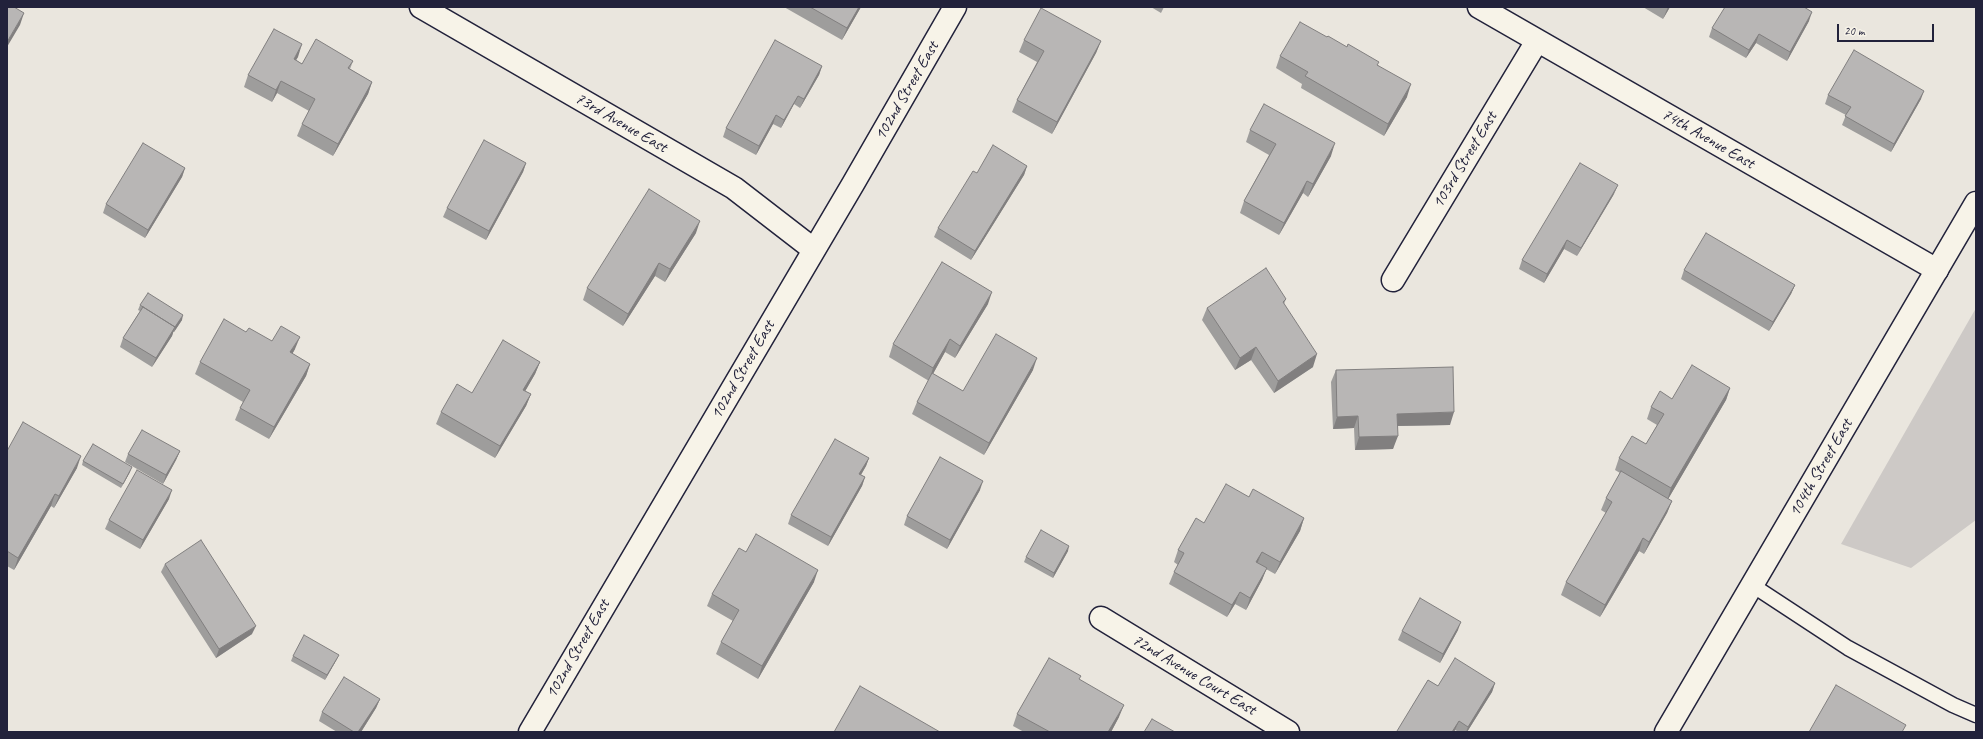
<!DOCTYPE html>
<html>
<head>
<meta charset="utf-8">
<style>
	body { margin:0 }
	#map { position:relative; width:1983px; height:739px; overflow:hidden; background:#eae6de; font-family:Caveat,sans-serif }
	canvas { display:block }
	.frame { position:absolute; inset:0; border:8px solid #22223b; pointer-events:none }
	.scale { position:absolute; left:1837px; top:24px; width:97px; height:18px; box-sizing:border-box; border:2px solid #22223b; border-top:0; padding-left:5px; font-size:12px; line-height:14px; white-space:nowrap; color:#22223b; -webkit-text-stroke:3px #f7f3e8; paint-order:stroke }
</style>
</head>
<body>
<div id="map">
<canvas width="1983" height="739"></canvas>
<div class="frame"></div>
<div class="scale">20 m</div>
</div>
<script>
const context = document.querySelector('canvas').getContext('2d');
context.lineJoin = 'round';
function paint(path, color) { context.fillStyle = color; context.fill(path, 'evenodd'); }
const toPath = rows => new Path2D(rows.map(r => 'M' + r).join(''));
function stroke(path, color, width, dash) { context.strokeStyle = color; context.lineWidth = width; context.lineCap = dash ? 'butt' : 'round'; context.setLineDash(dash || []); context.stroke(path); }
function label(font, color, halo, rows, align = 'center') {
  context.font = font + ' Caveat,sans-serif'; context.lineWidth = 4; context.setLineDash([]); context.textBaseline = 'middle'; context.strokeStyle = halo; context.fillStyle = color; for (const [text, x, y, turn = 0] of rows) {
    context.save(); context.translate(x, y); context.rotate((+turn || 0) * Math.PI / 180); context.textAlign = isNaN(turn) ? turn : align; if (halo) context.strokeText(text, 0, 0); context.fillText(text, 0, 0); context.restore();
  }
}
paint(toPath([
	[1976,308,1976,520,1911,568,1841,544]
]), '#cdc9c6');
const lane = toPath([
	[1752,585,1848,648,1953,705,1976,715]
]);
const street = toPath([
	[421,7,734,188,813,249],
	[1479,7,1937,270],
	[1393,280,1537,41],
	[1101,618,1288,732],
	[530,732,853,184,955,7]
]);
const secondary = toPath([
	[1666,732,1976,203]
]);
stroke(lane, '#22223b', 17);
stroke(street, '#22223b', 25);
stroke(secondary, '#22223b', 25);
stroke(lane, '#f7f3e8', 14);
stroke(street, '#f7f3e8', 22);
stroke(secondary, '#f7f3e8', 22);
paint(toPath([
	[784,7,861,7,842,40],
	[1151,7,1164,7,1161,13],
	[1643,7,1670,7,1663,19],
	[1809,21,1787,61,1756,43,1746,58,1709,37,1712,28],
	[1327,37,1378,65,1407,97,1384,136,1301,88,1302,84,1276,68,1280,56],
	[1024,40,1101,41,1096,53,1052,134,1012,112,1017,100,1037,62,1019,52],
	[298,57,296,60,302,64,353,61,350,69,372,82,368,94,333,156,297,136,302,124,309,111,277,93,272,102,244,87,248,75],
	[822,66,819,75,800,108,794,104,781,128,773,124,756,155,723,137,726,128],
	[1828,95,1921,99,1891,152,1842,125,1846,115,1825,104],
	[1250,130,1331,156,1308,197,1303,193,1279,235,1240,213,1244,201,1269,155,1246,142],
	[526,163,523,172,486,240,443,217,447,208],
	[1027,166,1024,175,971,260,934,237,938,228,977,173],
	[185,168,182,177,145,238,103,213,106,204],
	[1614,194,1577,256,1564,249,1544,283,1519,269,1522,260],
	[696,233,665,282,655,276,623,326,583,300,587,288],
	[1684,270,1795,285,1791,294,1769,331,1681,279],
	[1286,299,1284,304,1313,367,1274,393,1251,360,1235,370,1202,320,1207,308],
	[988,304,955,358,945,352,933,374,963,391,1033,370,984,455,912,414,917,402,929,381,889,357,893,344],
	[140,305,182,320,174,332,173,332,172,336,152,367,120,347,123,338,140,311,138,310],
	[246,332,295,349,292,354,310,364,306,376,269,439,235,420,240,408,243,402,195,374,200,362],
	[540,362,535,374,525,391,531,394,526,406,495,458,436,424,441,412,472,393],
	[1336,370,1450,425,1397,426,1393,449,1355,450,1354,428,1333,429,1331,382],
	[1730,388,1726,400,1668,499,1672,501,1667,513,1644,554,1639,551,1600,617,1561,595,1566,582,1606,513,1601,510,1606,498,1620,473,1615,470,1619,458,1646,444,1657,425,1647,419,1651,407,1672,399],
	[7,451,77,468,54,508,51,506,14,570,7,566],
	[180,451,176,460,163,484,125,462,128,454],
	[869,458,866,466,861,475,865,477,862,486,828,546,788,524,791,515],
	[83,461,130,472,121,488,82,465],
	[980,490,947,549,904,525,907,516],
	[1249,497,1304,518,1300,531,1275,574,1266,569,1262,580,1246,610,1235,604,1227,617,1169,584,1174,572,1178,565,1174,562,1178,550,1204,523],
	[169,499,140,549,105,529,109,520],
	[1068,551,1053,578,1024,562,1026,557],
	[746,552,814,582,758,679,716,654,721,642,733,621,707,606,712,594],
	[165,564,252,634,216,658,161,572],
	[1458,630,1440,663,1398,640,1402,631],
	[293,656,337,659,325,680,291,661],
	[1428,680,1438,686,1495,683,1492,692,1467,732,1459,732,1455,730,1454,732,1397,732],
	[380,699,376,708,361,732,337,732,319,721,322,712],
	[1017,714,1119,717,1111,732,1024,732,1013,726]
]), '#9e9d9c');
paint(toPath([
	[859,7,861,7,842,40,847,28],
	[1668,7,1670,7,1663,19],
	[1812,12,1809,21,1787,61,1790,52],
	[24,13,20,25,7,47,7,42],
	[1759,34,1756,43,1746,58,1749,50],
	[1101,41,1096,53,1052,134,1057,122],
	[302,44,298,57,289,71,294,59],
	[822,66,819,75,800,108,804,99],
	[281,81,277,93,272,102,276,90],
	[372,82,368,94,333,156,338,144],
	[1411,84,1407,97,1384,136,1388,124],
	[1924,91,1921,99,1891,152,1894,144],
	[798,96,794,104,781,128,784,120],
	[776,115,773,124,756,155,759,146],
	[1335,143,1331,156,1308,197,1313,184],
	[526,163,523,172,486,240,489,231],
	[1027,166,1024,175,971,260,975,251],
	[185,168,182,177,145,238,148,230],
	[1307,181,1303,193,1279,235,1284,223],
	[1618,185,1614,194,1577,256,1581,248],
	[700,221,696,233,665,282,670,269],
	[1567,240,1564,249,1544,283,1547,274],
	[659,263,655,276,623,326,628,314],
	[1795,285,1791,294,1769,331,1773,322],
	[992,292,988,304,955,358,960,346],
	[183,315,182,320,174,332,175,327],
	[175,327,172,336,152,367,156,358],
	[300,337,295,349,286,365,290,352],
	[950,339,945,352,929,381,933,368],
	[1256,347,1251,360,1235,370,1240,358],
	[1317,354,1313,367,1274,393,1278,381],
	[1037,358,1033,370,984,455,989,443],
	[540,362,535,374,519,402,523,390],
	[310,364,306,376,269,439,274,427],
	[1730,388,1726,400,1667,501,1671,488],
	[531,394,526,406,495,458,500,446],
	[1454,412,1450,425,1393,426,1397,414],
	[1358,416,1354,428,1333,429,1337,417],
	[1398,436,1393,449,1355,450,1359,437],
	[180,451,176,460,163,484,166,475],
	[81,456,77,468,54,508,59,496],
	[869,458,866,466,856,483,859,474],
	[132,467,130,472,121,488,123,484],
	[865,477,862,486,828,546,831,537],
	[983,481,980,490,947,549,950,540],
	[172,490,169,499,140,549,143,540],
	[55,494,51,506,14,570,18,558],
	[1672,501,1667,513,1644,554,1649,542],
	[1304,518,1300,531,1275,574,1280,562],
	[1643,538,1639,551,1600,617,1605,605],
	[1069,546,1068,551,1053,578,1054,573],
	[1262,552,1257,564,1256,562],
	[1267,568,1262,580,1246,610,1250,598],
	[818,570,814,582,758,679,762,666],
	[1240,592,1235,604,1227,617,1232,605],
	[1461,622,1458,630,1440,663,1443,654],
	[256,626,252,634,216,658,219,649],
	[339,655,337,659,325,680,327,675],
	[1495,683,1492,692,1467,732,1466,732,1468,727],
	[380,699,376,708,361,732,358,732],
	[1124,705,1119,717,1111,732,1108,732],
	[1459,721,1455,730,1454,732,1452,732]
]), '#817f7f');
const building = toPath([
	[7,7,14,7,24,13,7,42,7,7],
	[810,7,859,7,847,28,810,7],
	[1725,7,1804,7,1812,12,1790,52,1759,34,1749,50,1712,28,1725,7],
	[1041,8,1101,41,1057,122,1017,100,1044,51,1024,40,1041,8],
	[1300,22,1327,37,1328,36,1347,47,1348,44,1379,62,1377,65,1411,84,1388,124,1305,76,1308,72,1280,56,1300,22],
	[274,29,302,44,294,59,302,64,316,39,353,61,348,68,372,82,338,144,302,124,315,99,281,81,276,90,248,75,274,29],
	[775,40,822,66,804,99,798,96,784,120,776,115,759,146,726,128,775,40],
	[1854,50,1924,91,1894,144,1845,116,1851,107,1828,95,1854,50],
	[1264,104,1335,143,1313,184,1307,181,1284,223,1244,201,1276,144,1250,130,1264,104],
	[484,140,526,163,489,231,447,208,484,140],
	[143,143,185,168,148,230,106,204,143,143],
	[993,145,1027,166,975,251,938,228,973,171,977,173,993,145],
	[1580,163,1618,185,1581,248,1567,240,1547,274,1522,260,1580,163],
	[649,189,700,221,670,269,659,263,628,314,587,288,649,189],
	[1706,233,1795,285,1773,322,1684,270,1706,233],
	[942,262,992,292,960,346,950,339,933,368,893,344,942,262],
	[1266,268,1286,299,1283,302,1317,354,1278,381,1256,347,1240,358,1207,308,1266,268],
	[148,293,183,315,175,327,140,305,148,293],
	[143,307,175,327,156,358,123,338,143,307],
	[224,319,246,332,249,328,272,341,281,326,300,337,290,352,310,364,274,427,240,408,250,390,200,362,224,319],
	[996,334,1037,358,989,443,917,402,932,373,963,391,996,334],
	[503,340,540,362,523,390,531,394,500,446,441,412,457,384,472,393,503,340],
	[1692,365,1730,388,1671,488,1619,458,1632,436,1646,444,1664,414,1651,407,1660,391,1672,399,1692,365],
	[1453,367,1454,412,1397,414,1398,436,1359,437,1358,416,1337,417,1336,370,1453,367],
	[23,422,81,456,59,496,55,494,18,558,7,551,7,451,23,422],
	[142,430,180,451,166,475,128,454,142,430],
	[835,439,869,458,859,474,865,477,831,537,791,515,835,439],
	[93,444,132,467,123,484,83,461,93,444],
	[940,457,983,481,950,540,907,516,940,457],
	[137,470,172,490,143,540,109,520,137,470],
	[1621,471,1672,501,1649,542,1643,538,1605,605,1566,582,1612,502,1606,498,1621,471],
	[1226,484,1249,497,1253,489,1304,518,1280,562,1262,552,1256,562,1267,568,1250,598,1240,592,1232,605,1174,572,1184,553,1178,550,1196,518,1204,523,1226,484],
	[1041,530,1069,546,1054,573,1026,557,1041,530],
	[756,534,818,570,762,666,721,642,739,610,712,594,739,548,746,552,756,534],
	[201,540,256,626,219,649,165,564,201,540],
	[1420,598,1461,622,1443,654,1402,631,1420,598],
	[304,635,339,655,327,675,293,656,304,635],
	[1049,658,1081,676,1079,679,1124,705,1108,732,1050,732,1017,714,1049,658],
	[1455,658,1495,683,1468,727,1459,721,1452,732,1398,732,1397,731,1428,680,1438,686,1455,658],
	[344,677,380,699,358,732,354,732,322,712,344,677],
	[1836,685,1906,725,1902,732,1809,732,1836,685],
	[860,686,940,732,834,732,860,686],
	[1152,719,1175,732,1144,732,1152,719]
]);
paint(building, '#b8b6b5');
stroke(building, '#817f7f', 1);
label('17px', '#22223b', '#f7f3e8', [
	["102nd Street East",907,91,-60],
	["73rd Avenue East",621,123,30],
	["74th Avenue East",1708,139,30],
	["103rd Street East",1465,160,-59],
	["102nd Street East",743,370,-60],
	["104th Street East",1821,468,-60],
	["102nd Street East",578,649,-60],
	["72nd Avenue Court East",1194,675,31]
]);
</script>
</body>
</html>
